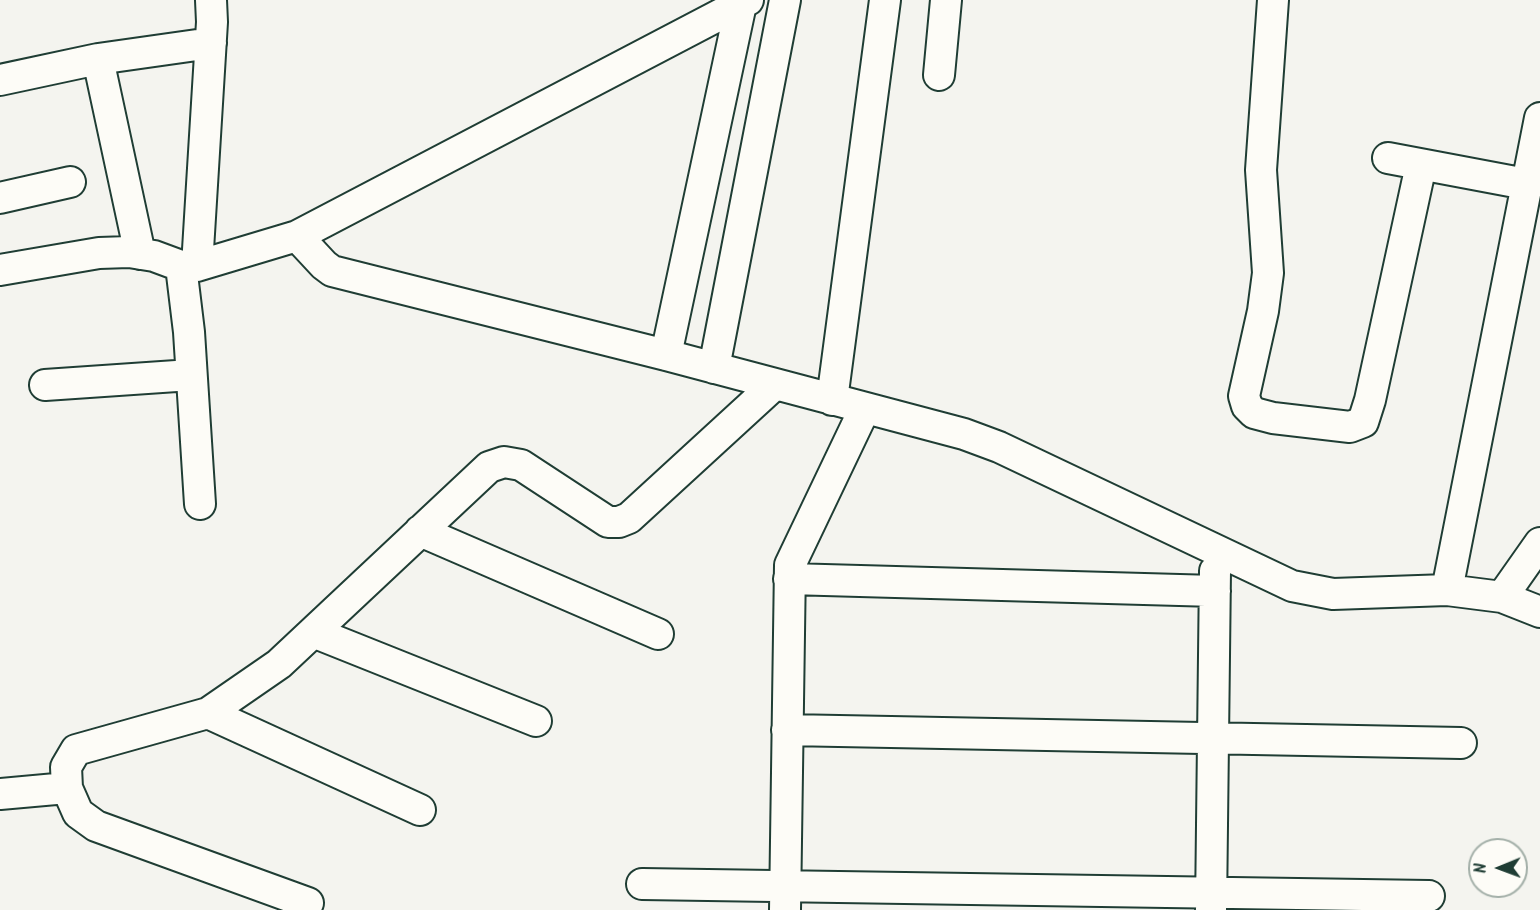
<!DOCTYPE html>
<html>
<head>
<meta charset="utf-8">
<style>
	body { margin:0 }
	#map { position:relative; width:1540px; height:910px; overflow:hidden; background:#f4f4ef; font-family:Kalam,sans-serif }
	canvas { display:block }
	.north { position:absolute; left:1468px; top:838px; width:60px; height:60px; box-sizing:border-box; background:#fdfcf7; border:2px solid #a4b0a9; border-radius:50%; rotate:269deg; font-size:16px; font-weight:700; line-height:24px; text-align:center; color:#1f3d34 }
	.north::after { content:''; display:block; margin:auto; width:21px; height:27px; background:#1f3d34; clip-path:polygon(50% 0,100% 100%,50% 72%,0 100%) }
</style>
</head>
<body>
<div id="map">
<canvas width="1540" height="910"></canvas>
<div class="north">N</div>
</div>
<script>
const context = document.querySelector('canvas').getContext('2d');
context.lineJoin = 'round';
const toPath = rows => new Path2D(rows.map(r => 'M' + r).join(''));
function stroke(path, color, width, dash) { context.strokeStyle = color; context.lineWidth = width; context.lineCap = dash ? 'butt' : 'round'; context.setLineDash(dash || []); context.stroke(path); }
const minor = toPath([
	[1273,0,1261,170,1268,273,1263,311,1244,396,1247,406,1254,413,1273,418,1350,427,1363,422,1370,400,1421,165],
	[98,59,140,254],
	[939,75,946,0],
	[0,80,98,59,211,43],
	[1388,158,1526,184],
	[0,198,70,182],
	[297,236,324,265,332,271,666,355,964,434,999,447,1292,586,1333,594,1447,590,1502,597,1540,612],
	[181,266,189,332,200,504],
	[197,266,212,22,211,0],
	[0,270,99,253,129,252,154,256,181,266,197,266,297,236,748,0],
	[666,355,741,4],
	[714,368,785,0],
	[45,385,191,375],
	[832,400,885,0],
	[420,531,658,634],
	[789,579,1215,591],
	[1447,590,1540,118],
	[1502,597,1540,543],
	[313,632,536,721],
	[208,713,420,810],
	[787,730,1461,743],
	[0,794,67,788],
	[642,884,1429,896],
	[308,903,96,826,78,813,67,788,66,767,76,750,208,713,279,664,489,467,504,462,521,465,608,522,619,522,629,518,774,385],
	[785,910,790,565,865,408],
	[1211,910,1215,571]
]);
stroke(minor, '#1f3d34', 34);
stroke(minor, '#fdfcf7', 30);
</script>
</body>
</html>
